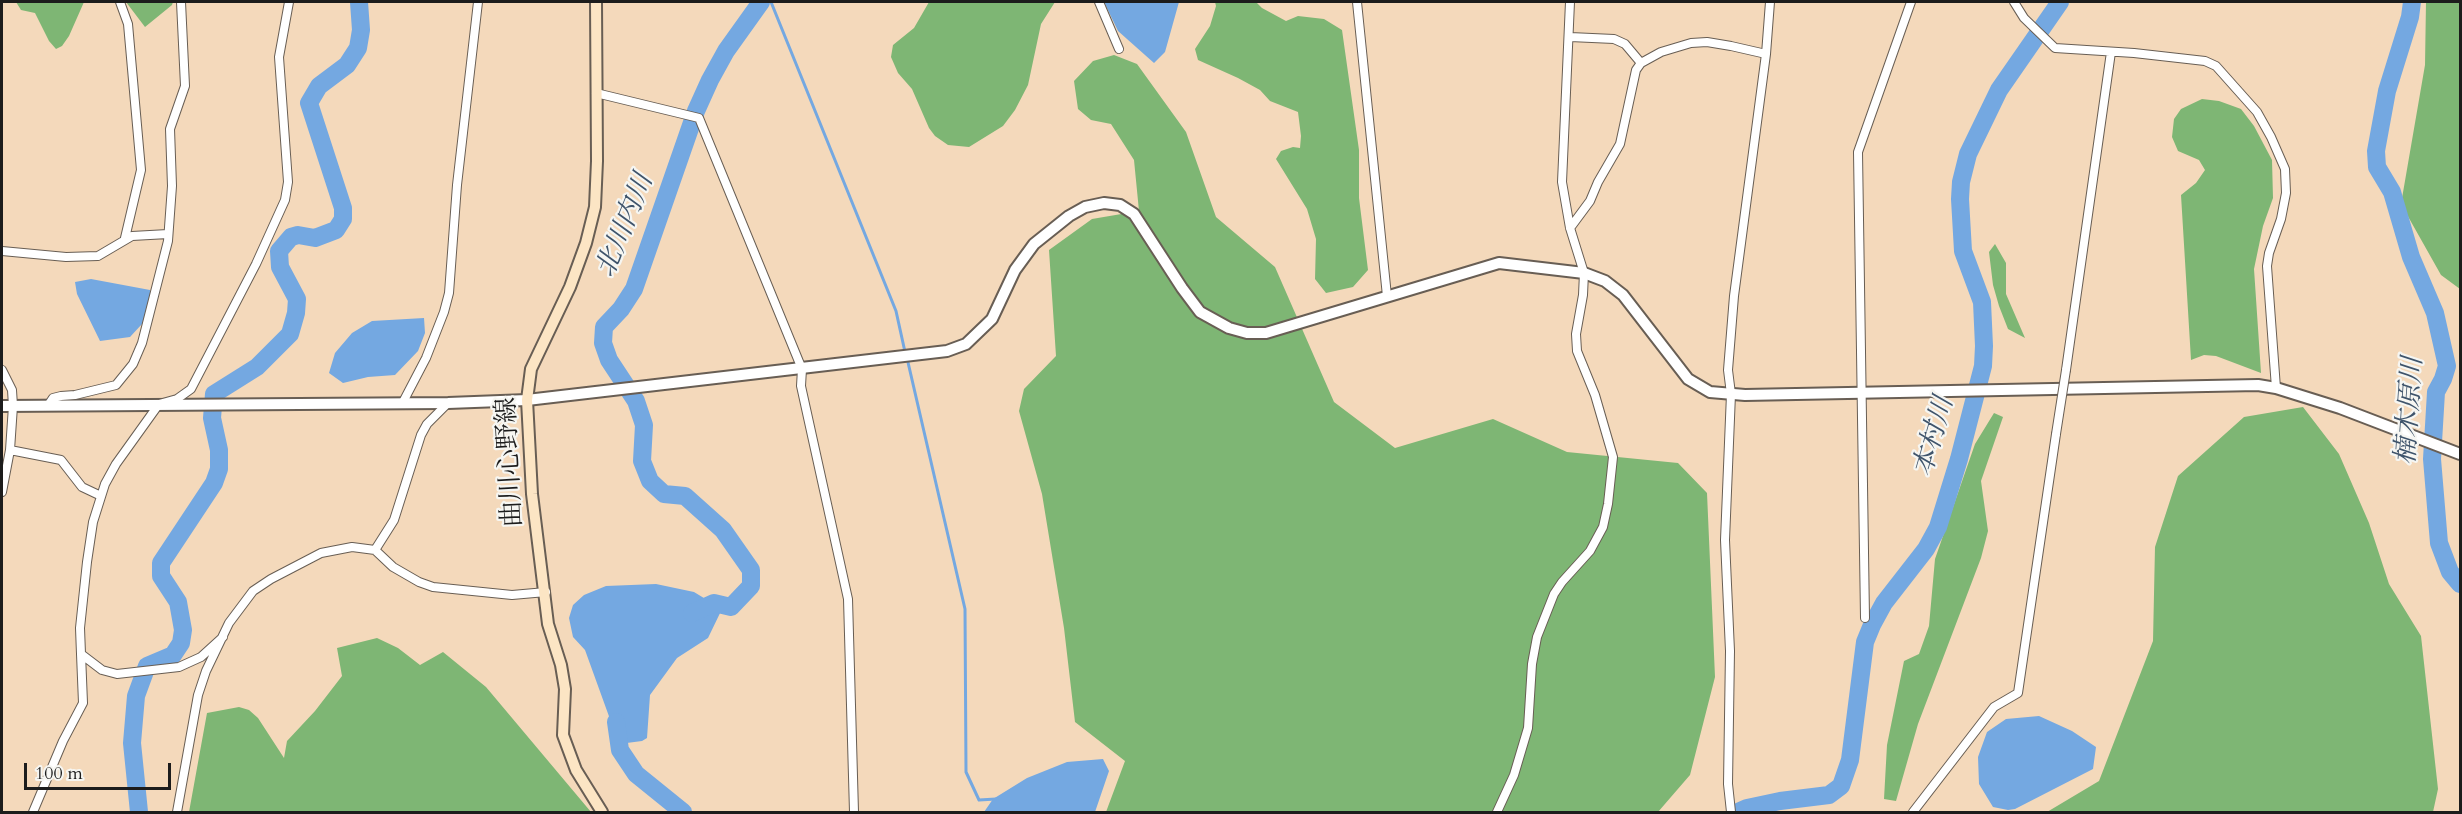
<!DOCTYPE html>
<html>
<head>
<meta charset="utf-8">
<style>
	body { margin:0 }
	#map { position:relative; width:2462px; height:814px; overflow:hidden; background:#f4d9bb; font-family:Cardo,serif }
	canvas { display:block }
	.frame { position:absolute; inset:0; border:3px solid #1c1c1c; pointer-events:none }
	.scale { position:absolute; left:24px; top:763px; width:147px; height:27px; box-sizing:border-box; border:3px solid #1c1c1c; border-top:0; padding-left:8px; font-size:18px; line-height:21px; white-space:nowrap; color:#1c1c1c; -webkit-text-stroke:4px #f6f6f2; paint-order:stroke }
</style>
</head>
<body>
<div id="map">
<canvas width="2462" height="814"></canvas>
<div class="frame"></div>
<div class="scale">100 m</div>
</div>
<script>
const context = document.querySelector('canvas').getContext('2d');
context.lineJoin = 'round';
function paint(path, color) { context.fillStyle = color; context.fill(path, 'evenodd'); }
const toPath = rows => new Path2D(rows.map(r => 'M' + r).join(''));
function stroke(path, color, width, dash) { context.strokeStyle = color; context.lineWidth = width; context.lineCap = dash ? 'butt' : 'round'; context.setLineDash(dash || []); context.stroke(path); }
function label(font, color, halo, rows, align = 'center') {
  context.font = font + ' Cardo,"Noto Serif JP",serif'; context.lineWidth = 4.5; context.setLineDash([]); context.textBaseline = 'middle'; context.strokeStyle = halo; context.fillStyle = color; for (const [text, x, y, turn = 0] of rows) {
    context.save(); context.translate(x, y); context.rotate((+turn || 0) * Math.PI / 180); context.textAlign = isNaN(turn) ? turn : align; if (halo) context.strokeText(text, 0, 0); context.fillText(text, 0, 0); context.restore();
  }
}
paint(toPath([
	[16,2,84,2,69,36,62,46,56,49,49,41,35,13,21,10],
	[126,2,173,2,172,5,145,27],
	[929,2,1055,2,1041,24,1028,85,1015,110,1003,126,969,147,948,145,935,136,929,128,912,89,898,73,891,57,893,45,914,28],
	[1215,2,1256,2,1262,8,1286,21,1298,16,1324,19,1342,30,1359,150,1359,198,1368,270,1353,287,1326,293,1315,279,1316,239,1307,209,1276,159,1281,151,1293,147,1300,148,1301,136,1298,112,1270,101,1260,90,1238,78,1198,60,1195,49,1210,26,1216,6],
	[2426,2,2460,2,2460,289,2441,275,2401,204,2425,65],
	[1114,55,1137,64,1186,132,1216,217,1275,267,1334,402,1395,448,1493,419,1567,452,1678,463,1707,493,1715,677,1690,775,1658,812,1106,812,1125,761,1075,722,1064,628,1042,494,1019,411,1024,389,1056,356,1049,250,1092,219,1139,211,1134,160,1111,124,1091,120,1078,109,1074,81,1093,61],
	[2202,99,2219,101,2241,109,2254,126,2272,160,2273,198,2263,226,2254,269,2261,373,2216,356,2204,355,2191,360,2181,195,2196,183,2205,170,2199,160,2178,151,2172,137,2174,119,2181,109],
	[1995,244,2006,263,2006,294,2025,338,2008,329,1999,306,1993,285,1989,252],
	[2303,407,2339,454,2369,523,2389,584,2421,636,2438,789,2433,812,2047,812,2099,781,2153,641,2155,547,2178,476,2244,417],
	[1994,413,2003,417,1981,481,1988,531,1981,558,1918,724,1896,801,1884,799,1887,745,1904,661,1919,654,1929,626,1935,559,1975,444],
	[377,638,398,648,420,665,443,652,486,687,591,812,189,812,207,713,239,707,249,710,258,718,284,758,287,741,315,711,342,676,337,648]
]), '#7eb674');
paint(toPath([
	[1104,2,1179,2,1165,52,1154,63,1118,31],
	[91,279,150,290,150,299,142,324,130,337,100,341,77,294,75,282],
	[424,318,425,333,418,351,395,375,368,377,343,383,329,373,335,353,352,333,372,321],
	[656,584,694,592,722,609,708,638,677,658,650,695,647,738,642,741,619,744,585,650,573,637,569,618,573,605,584,595,606,586],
	[2039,716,2072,731,2096,747,2093,769,2015,809,2008,810,1993,807,1979,784,1978,757,1987,732,2006,719],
	[1103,759,1109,771,1095,812,984,812,993,799,1027,778,1067,762]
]), '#74a8e1');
stroke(toPath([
	[771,2,896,311,905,352],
	[907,358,965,609,966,772,979,800,996,799]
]), '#74a8e1', 3);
stroke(toPath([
	[2412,2,2410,17,2387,91,2376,151,2377,167,2392,192,2411,257,2435,313,2447,366,2443,379,2436,392,2432,459,2439,543,2450,572,2460,584],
	[692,613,714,603,731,607,751,586,751,570,723,530,685,496,664,494,650,481,642,461,644,425,636,401,609,360,603,343,604,327,621,309,634,289,696,111,710,80,726,51,761,2],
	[616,722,620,750,636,774,683,812],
	[139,812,132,743,136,696,147,666,173,655,181,643,183,630,178,602,161,576,161,563,214,483,219,469,219,450,212,418,214,394,257,367,290,334,296,313,297,299,280,267,279,251,291,237,298,235,315,238,336,230,343,219,343,208,309,103,319,86,347,65,358,48,361,30,359,2],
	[1738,812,1747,808,1780,801,1829,795,1841,786,1850,760,1865,642,1872,625,1884,603,1926,549,1938,527,1959,459,1983,366,1984,346,1982,302,1963,251,1960,199,1961,182,1968,154,1999,90,2060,2]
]), '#74a8e1', 18);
const minor = toPath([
	[120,2,128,24,141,170,125,238],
	[1099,2,1119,49],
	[1357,2,1387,296],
	[2014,2,2024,18,2055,48,2134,53,2205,61,2216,66,2257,112,2271,137,2285,169,2286,193,2281,219,2269,253,2267,266,2276,388],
	[1570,37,1614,39,1625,44,1641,63],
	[596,93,699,118,802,369,801,386,848,599,854,812],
	[1570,228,1590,201,1598,182,1620,144,1636,70,1641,63,1661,52,1691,43,1707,42,1731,46,1766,54],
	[2,251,66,257,98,256,132,236,168,234],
	[2,370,12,390,13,406,10,450,2,492],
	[2066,370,2111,52],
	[403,402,426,358,444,312,449,293,457,185,478,2],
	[49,404,53,398,61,396,75,395,116,385,133,364,142,343,168,241,172,186,170,129,185,86,181,2],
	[10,450,61,460,82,487,101,496],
	[375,550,394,520,421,435,427,424,448,403],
	[1865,618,1858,152,1911,2],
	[223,637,201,657,179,667,117,674,102,670,81,654,80,628,87,562,93,522,105,484,116,464,159,404,177,399,191,389,256,264,285,200,288,182,279,57,289,2],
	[33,812,63,741,83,703,81,654],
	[177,812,198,695,206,671,229,623,253,591,271,579,321,553,352,547,375,550,393,567,419,582,433,587,512,595,546,592],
	[1497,812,1514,775,1528,728,1532,664,1537,637,1554,594,1562,582,1590,551,1603,527,1608,504,1613,457,1595,395,1577,351,1576,334,1583,295,1584,273,1570,228,1562,182,1570,2],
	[1731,812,1728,784,1730,651,1725,540,1731,394,1728,370,1734,296,1766,54,1770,2],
	[1913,812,1994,707,2018,693,2056,434]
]);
const tertiary = toPath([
	[2,406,448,403,527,400,947,351,966,344,992,319,1015,270,1034,244,1069,216,1085,207,1104,203,1120,205,1134,214,1182,288,1200,312,1229,328,1247,333,1266,333,1499,263,1584,273,1605,281,1623,295,1688,379,1710,392,1745,395,2258,385,2276,388,2340,408,2460,454]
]);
const secondary = toPath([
	[596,2,597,161,595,207,586,243,570,287,531,369,527,400,532,494,548,624,561,665,565,689,563,735,576,770,602,812]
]);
stroke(minor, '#685e54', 10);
stroke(tertiary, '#685e54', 14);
stroke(secondary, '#685e54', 14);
stroke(minor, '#fff', 8);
stroke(tertiary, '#fff', 10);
stroke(secondary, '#fce5c4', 10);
const minorBridge = toPath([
	[2056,434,2066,370]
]);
stroke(minorBridge, '#685e54', 10, []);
stroke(minorBridge, '#fff', 8);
label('26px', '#1c1c1c', '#f6f6f2', [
	["曲川心野線",511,462,-93]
]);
label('italic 27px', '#3f546b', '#f6f6f2', [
	["北川内川",626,226,-68],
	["楠木原川",2411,411,-86],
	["本村川",1935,437,-74]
]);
</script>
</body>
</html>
